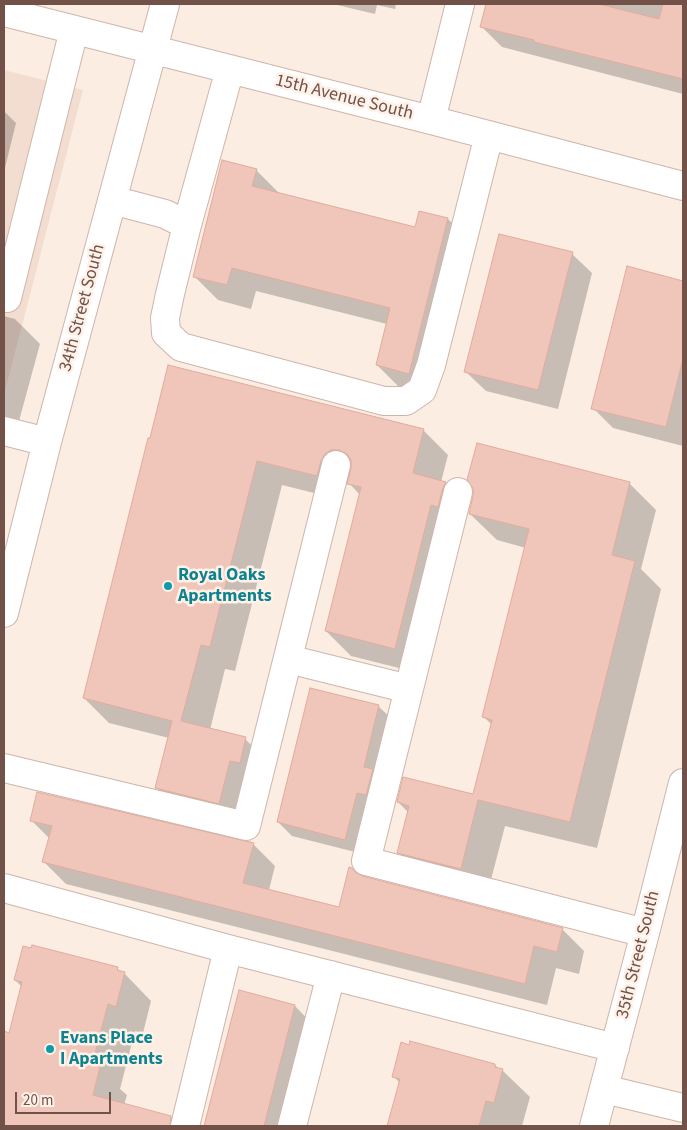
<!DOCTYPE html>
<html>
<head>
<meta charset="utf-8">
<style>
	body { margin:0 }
	#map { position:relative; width:687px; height:1130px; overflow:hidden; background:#fbede2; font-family:"Source Sans 3",sans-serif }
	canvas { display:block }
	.frame { position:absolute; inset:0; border:5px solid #725149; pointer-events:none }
	.scale { position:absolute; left:15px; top:1092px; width:96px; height:22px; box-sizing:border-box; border:2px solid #725149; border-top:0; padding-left:6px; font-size:15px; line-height:18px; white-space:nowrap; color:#725149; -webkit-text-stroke:4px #fef1e8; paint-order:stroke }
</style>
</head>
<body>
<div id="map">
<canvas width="687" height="1130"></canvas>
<div class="frame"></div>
<div class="scale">20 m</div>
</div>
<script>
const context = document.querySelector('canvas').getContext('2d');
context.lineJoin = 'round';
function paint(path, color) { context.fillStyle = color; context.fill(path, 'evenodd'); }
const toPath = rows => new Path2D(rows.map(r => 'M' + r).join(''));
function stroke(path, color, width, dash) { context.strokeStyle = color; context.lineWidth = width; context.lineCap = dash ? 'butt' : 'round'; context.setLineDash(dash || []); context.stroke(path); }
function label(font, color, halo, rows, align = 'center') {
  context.font = font + ' "Source Sans 3",sans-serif'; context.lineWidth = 5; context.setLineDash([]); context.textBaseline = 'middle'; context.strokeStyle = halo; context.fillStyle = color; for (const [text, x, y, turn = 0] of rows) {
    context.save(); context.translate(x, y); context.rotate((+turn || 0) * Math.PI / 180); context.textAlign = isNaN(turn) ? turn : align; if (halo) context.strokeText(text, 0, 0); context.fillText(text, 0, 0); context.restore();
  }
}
paint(toPath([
	[4,70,83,90,4,395]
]), '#f3ddd1');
paint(toPath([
	[333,4,396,4,395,9,377,5,375,14],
	[487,4,683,4,683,94,502,47,481,26],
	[4,111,16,123,4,172],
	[256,170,280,194,416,228,448,219,472,243,433,397,401,389,377,365,387,324,256,291,251,309,218,300,194,276],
	[572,254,592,273,558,409,486,391,466,372],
	[628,268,683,282,683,446,613,428,593,408],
	[4,316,15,319,40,344,19,421,4,417],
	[423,430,448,455,441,482,446,483,470,507,467,513,463,531,456,529,419,673,351,656,326,631,360,495,348,482,345,486,342,500,282,485,235,671,225,669,210,730,245,739,270,763,244,828,182,813,157,788,169,738,109,723,84,698,149,439],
	[629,483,656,510,641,569,661,589,597,848,505,826,487,895,425,879,398,852,409,813,398,802,474,796,492,725,484,717,526,548,497,540,470,514],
	[378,706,393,720,359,853,292,836,278,822],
	[31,820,253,844,275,866,269,890,340,908,562,929,584,951,579,974,556,968,547,1005,66,884,44,862,50,839],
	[117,968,121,973,124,973,151,1001,143,1033,135,1031,120,1089,127,1095,124,1105,171,1117,180,1126,4,1126,4,1033,10,1035,22,987,15,980],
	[240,992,295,1006,322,1034,298,1126,202,1126,205,1126],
	[495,1065,499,1069,502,1070,530,1097,522,1126,389,1126,400,1083,393,1076]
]), '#0003');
const building = toPath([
	[486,4,599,4,659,19,663,4,683,4,683,79,534,42,534,40,480,27,486,4],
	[222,160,257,169,252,186,415,227,419,211,448,218,409,374,376,365,390,308,232,268,227,285,193,277,222,160],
	[499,234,573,252,538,390,464,372,499,234],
	[627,266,683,281,683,359,666,427,591,409,627,266],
	[168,365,424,429,413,473,446,482,443,488,438,507,431,505,395,649,325,631,361,487,347,484,351,468,351,460,347,454,339,450,331,450,325,454,321,461,317,476,257,461,210,647,201,645,181,721,246,737,240,763,230,761,219,804,155,788,172,721,83,698,148,438,150,438,168,365],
	[477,443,630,482,612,555,635,561,570,822,478,800,461,869,397,853,409,806,397,802,403,777,473,794,492,720,482,717,529,529,469,514,473,496,473,488,467,480,477,443],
	[310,688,379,705,364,767,373,769,366,795,357,793,345,840,277,822,310,688],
	[37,792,254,843,243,883,339,907,349,867,352,868,355,872,362,876,563,928,557,952,534,946,525,984,42,862,52,826,30,821,37,792],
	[32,945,118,967,117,970,125,972,116,1007,108,1004,92,1065,100,1067,93,1095,171,1116,170,1126,4,1126,4,1031,9,1033,22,982,14,980,23,946,31,948,32,945],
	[239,990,295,1005,264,1126,204,1126,239,990],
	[410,1041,495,1064,495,1067,503,1069,494,1103,486,1101,479,1126,387,1126,400,1079,392,1077,401,1042,409,1045,410,1041]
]);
paint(building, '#f0c6bb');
stroke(building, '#e2aa9c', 1);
const minor = toPath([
	[4,12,431,120,683,186],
	[230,69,187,225,170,294,165,318,166,333,181,347,384,401,406,401,422,390,431,365,489,135],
	[431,120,460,4],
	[112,200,165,214,187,225],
	[4,297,7,298,74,30],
	[4,431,47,442],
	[458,492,366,861,645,933],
	[4,613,47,442,165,4],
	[288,659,409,689],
	[4,768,246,826,336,465],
	[4,888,228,949,615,1048],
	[604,1089,683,1108],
	[185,1126,228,949],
	[292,1126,331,975],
	[594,1126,645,933,683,783]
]);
stroke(minor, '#ceb5ac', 30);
stroke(minor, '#fff', 28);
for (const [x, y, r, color] of [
	[168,586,5,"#0f9aa8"],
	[50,1049,5,"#0f9aa8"]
]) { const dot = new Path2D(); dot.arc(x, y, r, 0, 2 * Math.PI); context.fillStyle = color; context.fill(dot); stroke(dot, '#fef1e8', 2); }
label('18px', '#725149', '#fef1e8', [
	["15th Avenue South",344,98,14],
	["34th Street South",83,308,-75],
	["35th Street South",639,955,-76]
]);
label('bold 18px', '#0d838f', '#fef1e8', [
	["Royal Oaks",178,576],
	["Apartments",178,597],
	["Evans Place",60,1039],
	["I Apartments",60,1060]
], 'left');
</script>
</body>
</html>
